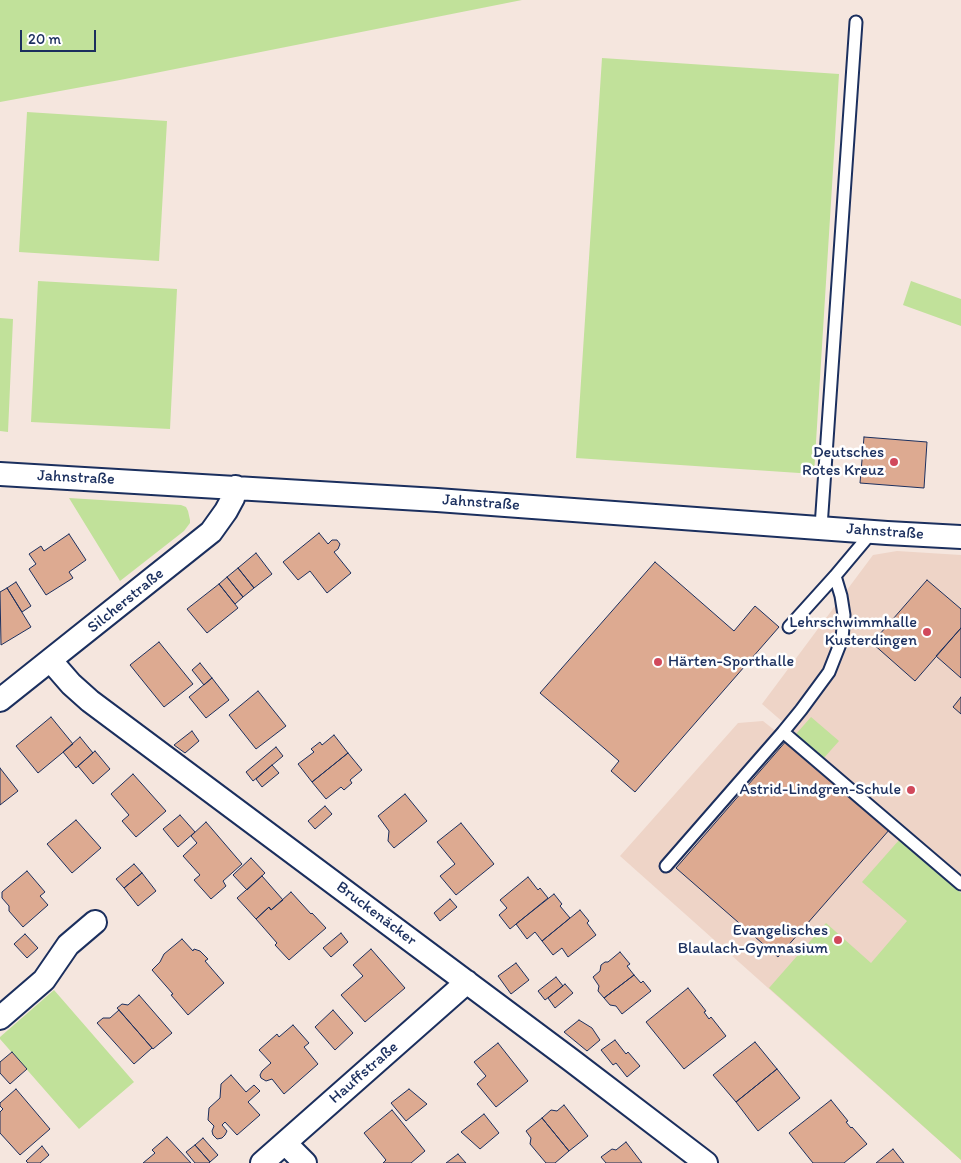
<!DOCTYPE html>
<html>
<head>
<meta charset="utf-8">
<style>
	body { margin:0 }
	#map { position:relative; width:961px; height:1163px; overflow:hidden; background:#f5e6de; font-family:Itim,sans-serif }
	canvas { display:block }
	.scale { position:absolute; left:20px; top:30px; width:76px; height:22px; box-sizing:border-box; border:2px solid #1b2f5e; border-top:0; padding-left:6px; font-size:15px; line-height:18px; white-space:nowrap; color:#1b2f5e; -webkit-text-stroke:4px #fff; paint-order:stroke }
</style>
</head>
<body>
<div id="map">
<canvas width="961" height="1163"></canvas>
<div class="scale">20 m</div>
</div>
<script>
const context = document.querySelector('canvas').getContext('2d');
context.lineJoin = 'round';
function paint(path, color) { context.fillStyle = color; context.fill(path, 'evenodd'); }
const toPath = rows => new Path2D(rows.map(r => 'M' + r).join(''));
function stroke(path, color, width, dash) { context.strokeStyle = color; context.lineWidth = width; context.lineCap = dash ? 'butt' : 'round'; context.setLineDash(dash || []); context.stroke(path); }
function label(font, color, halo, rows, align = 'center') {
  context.font = font + ' Itim,sans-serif'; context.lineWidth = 5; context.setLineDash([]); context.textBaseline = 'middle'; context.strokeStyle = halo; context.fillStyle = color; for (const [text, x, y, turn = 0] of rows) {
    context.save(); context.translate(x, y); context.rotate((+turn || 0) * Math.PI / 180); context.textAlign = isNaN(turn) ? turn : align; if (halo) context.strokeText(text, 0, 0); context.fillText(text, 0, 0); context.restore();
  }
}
paint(toPath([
	[897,551,961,555,961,876,762,704,873,555],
	[763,721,787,740,961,893,961,1160,620,856,738,723]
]), '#eed4c7');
paint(toPath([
	[0,0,522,0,120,80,0,102],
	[602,58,839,74,814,474,576,458],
	[27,112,167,121,159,261,19,252],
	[38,281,177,289,170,429,31,422],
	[911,281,961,299,961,326,903,305],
	[0,318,13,319,8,432,0,431],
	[69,498,181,505,186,507,188,511,190,520,190,523,184,531,120,581],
	[811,717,839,741,823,759,796,734],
	[900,839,961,893,961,1160,769,988,826,923,871,963,907,921,862,882],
	[54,990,134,1082,79,1129,0,1039,0,1037]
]), '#c1e19a');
const building = toPath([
	[864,437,927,442,924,488,860,483,864,437],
	[319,533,328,544,332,540,337,540,340,544,338,549,334,552,351,573,327,593,310,571,298,580,283,562,319,533],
	[69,534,86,560,69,572,73,578,46,595,29,569,36,564,29,554,41,546,44,551,69,534],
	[256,553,272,574,254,588,238,568,256,553],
	[655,562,734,631,755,606,779,627,635,792,611,771,619,761,540,693,655,562],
	[238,568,254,588,243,597,227,577,238,568],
	[227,577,243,597,235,604,219,584,227,577],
	[927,580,961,609,961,628,915,681,872,643,927,580],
	[16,582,31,606,22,612,7,588,16,582],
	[219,584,238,608,207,633,187,609,219,584],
	[7,588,31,627,1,645,0,592,7,588],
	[961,628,961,678,936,656,961,628],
	[159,642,193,684,164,707,130,665,159,642],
	[200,663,212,678,204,685,192,670,200,663],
	[212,678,229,700,206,718,189,697,212,678],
	[258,691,286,726,256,749,229,715,258,691],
	[961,697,961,714,953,707,961,697],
	[51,717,73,744,38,773,16,746,51,717],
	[192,731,199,741,185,753,174,745,192,731],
	[334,735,348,753,312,782,298,764,314,752,311,749,320,742,322,745,334,735],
	[80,737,93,753,76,768,63,752,80,737],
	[787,740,890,829,778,957,676,868,787,740],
	[276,747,283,756,253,781,246,772,276,747],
	[95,751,110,769,93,784,78,766,95,751],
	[348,753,362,770,350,780,352,783,344,790,341,787,326,799,312,782,348,753],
	[272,765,279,773,262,787,256,779,272,765],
	[0,768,18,791,0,805,0,768],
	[133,774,166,811,136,837,122,821,129,815,111,794,133,774],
	[405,794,427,821,394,848,388,841,389,831,378,816,405,794],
	[325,806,332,814,315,829,308,821,325,806],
	[180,815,195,832,178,847,163,829,180,815],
	[76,820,101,848,72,873,47,844,76,820],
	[206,822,242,864,223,881,226,886,211,899,194,880,200,875,183,856,197,843,191,836,206,822],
	[461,823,494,864,456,895,440,876,455,864,437,842,461,823],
	[251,858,265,873,247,890,233,875,251,858],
	[134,864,142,873,124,888,116,879,134,864],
	[27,871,45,892,40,896,48,905,23,927,9,911,9,906,2,898,2,892,27,871],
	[142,873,156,891,138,906,124,888,142,873],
	[262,876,283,900,271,910,269,907,256,919,237,898,262,876],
	[528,877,538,890,540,888,548,898,510,929,499,915,507,908,500,900,528,877],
	[291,892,311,914,312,913,326,928,289,960,275,945,277,943,256,919,269,907,271,910,291,892],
	[554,894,562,904,560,906,570,918,542,941,535,932,527,939,516,924,554,894],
	[450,899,457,907,440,921,434,913,450,899],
	[580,910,589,921,587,923,596,935,568,957,562,948,553,955,542,941,580,910],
	[341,933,348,942,331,957,323,948,341,933],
	[25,934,38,948,27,958,14,944,25,934],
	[182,939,193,951,194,949,200,951,208,959,205,961,224,983,188,1015,171,995,173,994,152,970,160,962,164,954,182,939],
	[371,949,405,988,365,1022,341,995,363,976,353,965,371,949],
	[620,952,630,964,627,966,634,975,604,998,598,991,599,986,593,977,600,971,601,965,605,962,608,962,620,952],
	[516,963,529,980,511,994,498,976,516,963],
	[634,975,641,983,643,981,651,991,622,1014,616,1006,610,1005,604,998,634,975],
	[556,977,563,986,545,1000,538,991,556,977],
	[565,984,573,993,555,1008,548,998,565,984],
	[688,988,706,1011,704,1012,709,1019,711,1017,726,1036,684,1069,646,1022,688,988],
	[139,995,172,1033,153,1049,117,1008,122,1004,128,1005,139,995],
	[119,1010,152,1048,134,1064,97,1023,103,1018,110,1018,119,1010],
	[333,1010,353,1033,335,1050,315,1027,333,1010],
	[579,1020,592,1028,600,1040,587,1051,564,1032,579,1020],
	[293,1025,309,1043,304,1047,318,1064,284,1094,272,1079,266,1081,261,1078,260,1075,262,1071,271,1063,259,1050,277,1034,279,1037,293,1025],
	[615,1040,626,1054,628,1052,640,1066,627,1077,616,1063,613,1065,601,1050,615,1040],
	[755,1042,777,1069,736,1102,713,1075,755,1042],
	[498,1043,528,1081,496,1107,477,1084,486,1076,474,1062,498,1043],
	[12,1052,27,1069,10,1084,0,1073,0,1062,12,1052],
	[777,1069,800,1098,758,1131,736,1102,777,1069],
	[231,1075,246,1092,254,1085,260,1091,248,1102,260,1115,237,1135,225,1122,222,1125,227,1131,225,1135,222,1138,217,1139,213,1135,212,1131,214,1126,208,1120,209,1108,220,1098,221,1084,231,1075],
	[16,1089,50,1129,20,1155,0,1133,0,1112,3,1109,0,1106,0,1103,16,1089],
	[409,1089,427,1104,406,1121,391,1103,409,1089],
	[831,1100,848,1121,846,1122,851,1128,852,1127,867,1144,844,1163,813,1163,789,1133,831,1100],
	[564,1105,588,1136,569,1151,542,1118,551,1110,557,1111,564,1105],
	[392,1110,425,1151,411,1163,383,1163,386,1160,364,1133,392,1110],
	[484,1114,499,1133,480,1149,461,1132,484,1114],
	[542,1118,569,1151,555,1163,546,1163,530,1144,531,1138,526,1131,542,1118],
	[167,1137,191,1163,143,1163,155,1153,152,1150,167,1137],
	[203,1138,218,1155,210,1162,195,1145,203,1138],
	[626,1142,642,1163,606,1163,601,1157,612,1149,616,1150,626,1142],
	[195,1145,210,1162,209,1163,195,1163,186,1152,195,1145],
	[42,1146,49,1155,40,1163,28,1163,26,1161,42,1146],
	[893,1149,904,1163,876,1163,893,1149],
	[458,1154,466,1163,446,1163,458,1154]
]);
paint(building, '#ddaa91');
stroke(building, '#1b2f5e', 1);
const lane = toPath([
	[821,527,856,22],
	[789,627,835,576],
	[783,732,961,884],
	[666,866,783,732,801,710,829,672,842,639,844,615,841,596,835,576,872,532]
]);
const street = toPath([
	[0,474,437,500,887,533,961,537],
	[51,661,71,684,90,701,571,1060,706,1163],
	[0,700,211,532,226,511,233,498,236,487],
	[0,1018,44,980,68,945,95,922],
	[285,1143,305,1163],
	[262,1163,467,982]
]);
stroke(lane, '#1b2f5e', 15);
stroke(street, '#1b2f5e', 26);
stroke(lane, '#fff', 11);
stroke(street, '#fff', 22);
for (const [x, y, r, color] of [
	[894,462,5,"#d1495b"],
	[927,632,5,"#d1495b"],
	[658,662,5,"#d1495b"],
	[911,790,5,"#d1495b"],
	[838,940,5,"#d1495b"]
]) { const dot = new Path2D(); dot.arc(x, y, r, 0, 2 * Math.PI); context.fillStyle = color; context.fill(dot); stroke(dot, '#fff', 2); }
label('16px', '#1b2f5e', '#fff', [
	["Deutsches",884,453],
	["Rotes Kreuz",884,471],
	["Lehrschwimmhalle",917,623],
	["Kusterdingen",917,641],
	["Härten-Sporthalle",668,662,"left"],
	["Astrid-Lindgren-Schule",901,790],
	["Evangelisches",828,931],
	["Blaulach-Gymnasium",828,949]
], 'right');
label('16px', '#1b2f5e', '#fff', [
	["Jahnstraße",76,478,3],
	["Jahnstraße",481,503,4],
	["Jahnstraße",885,532,4],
	["Silcherstraße",126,601,-39],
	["Bruckenäcker",376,914,37],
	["Hauffstraße",364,1073,-41]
]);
</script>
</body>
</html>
